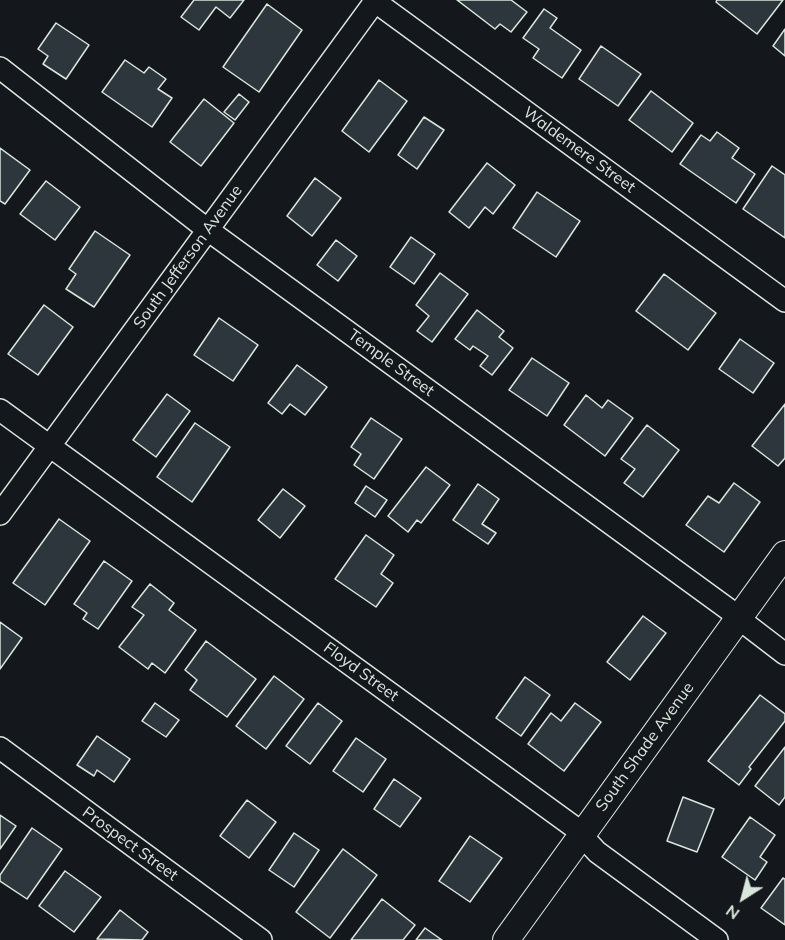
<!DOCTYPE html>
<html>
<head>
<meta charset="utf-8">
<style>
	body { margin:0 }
	#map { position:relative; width:785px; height:940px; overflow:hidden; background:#14181c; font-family:Mulish,sans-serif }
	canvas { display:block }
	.north { position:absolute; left:713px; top:868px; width:60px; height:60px; -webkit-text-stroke:4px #14181c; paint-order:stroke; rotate:216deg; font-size:16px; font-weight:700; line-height:24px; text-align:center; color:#d8e6dc }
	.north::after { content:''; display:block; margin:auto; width:21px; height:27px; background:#d8e6dc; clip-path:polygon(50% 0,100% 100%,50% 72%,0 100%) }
</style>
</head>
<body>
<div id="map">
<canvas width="785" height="940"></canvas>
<div class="north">N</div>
</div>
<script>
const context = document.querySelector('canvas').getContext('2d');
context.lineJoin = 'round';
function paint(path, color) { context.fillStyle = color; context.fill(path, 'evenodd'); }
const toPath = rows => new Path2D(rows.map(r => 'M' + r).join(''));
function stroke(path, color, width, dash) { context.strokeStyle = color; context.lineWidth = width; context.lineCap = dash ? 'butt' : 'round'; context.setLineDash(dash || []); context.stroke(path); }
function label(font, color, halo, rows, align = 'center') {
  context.font = font + ' Mulish,sans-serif'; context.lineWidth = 4.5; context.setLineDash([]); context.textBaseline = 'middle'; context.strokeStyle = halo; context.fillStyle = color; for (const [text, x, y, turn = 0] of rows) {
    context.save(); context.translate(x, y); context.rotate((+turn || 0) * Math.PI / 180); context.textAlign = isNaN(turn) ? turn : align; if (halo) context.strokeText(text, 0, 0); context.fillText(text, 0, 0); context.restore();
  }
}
const building = toPath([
	[194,0,244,0,230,18,216,7,199,30,181,17,194,0],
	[457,0,511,0,527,12,511,32,500,24,495,29,457,0],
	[717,0,783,0,757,34,716,2,717,0],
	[267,4,302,30,259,92,223,67,267,4],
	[544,9,557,18,550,28,581,50,562,78,533,58,539,49,523,38,544,9],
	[56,23,89,45,66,79,43,64,48,56,38,49,56,23],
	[785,29,785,56,773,46,785,29],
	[601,46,641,74,618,106,579,79,601,46],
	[125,60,144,73,149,67,166,79,158,89,172,98,152,127,102,92,125,60],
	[379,80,407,101,369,152,342,131,379,80],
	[651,91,693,123,672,152,629,120,651,91],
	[239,94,249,102,235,120,224,112,239,94],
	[204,99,234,123,201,166,170,142,204,99],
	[424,117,444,130,417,169,398,155,424,117],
	[717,132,739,148,732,158,755,174,736,203,680,164,701,135,710,141,717,132],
	[0,148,30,170,5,204,0,201,0,148],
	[487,163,515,185,493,214,485,207,469,228,449,212,487,163],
	[772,166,785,175,785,238,743,209,772,166],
	[315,178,341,198,312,236,287,216,315,178],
	[46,181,80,207,55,240,20,214,46,181],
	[537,192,580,221,556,257,513,228,537,192],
	[95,231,130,255,94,307,66,289,76,274,69,269,95,231],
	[411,237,435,254,414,284,390,267,411,237],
	[336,240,357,256,338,281,317,265,336,240],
	[440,273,468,294,432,342,417,331,429,316,416,305,440,273],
	[664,274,716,313,688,350,636,311,664,274],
	[44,305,73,327,38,375,8,354,44,305],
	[477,310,504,331,499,337,513,348,492,375,480,366,488,356,473,346,470,350,455,339,477,310],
	[219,318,258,345,233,381,194,355,219,318],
	[740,339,774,363,753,393,719,369,740,339],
	[532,358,569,383,547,416,509,390,532,358],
	[297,365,327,387,305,415,290,404,282,414,268,403,297,365],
	[167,394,190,411,156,457,133,440,167,394],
	[586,395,602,408,608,400,633,418,605,456,564,425,586,395],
	[785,404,785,458,778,466,752,446,785,404],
	[371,418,402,439,374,479,354,465,361,454,351,447,371,418],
	[195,423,230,447,192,502,157,477,195,423],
	[647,425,679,450,643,497,624,483,635,469,621,459,647,425],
	[426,467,450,485,421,523,417,520,408,532,388,516,426,467],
	[734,483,760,502,724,552,686,525,708,496,719,503,734,483],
	[478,484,499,499,482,524,496,533,488,544,453,520,478,484],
	[366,486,387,500,375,517,355,503,366,486],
	[283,489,305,506,280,538,258,520,283,489],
	[59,519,90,541,45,605,13,583,59,519],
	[366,535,394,555,381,574,393,583,376,607,335,579,366,535],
	[104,561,132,581,98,629,83,619,87,613,74,604,104,561],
	[150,584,174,603,169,610,196,630,165,673,152,663,148,669,119,647,144,615,132,607,150,584],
	[643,616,666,633,630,680,607,662,643,616],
	[0,622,22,638,0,669,0,622],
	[206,641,256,679,227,717,190,690,197,680,185,670,206,641],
	[274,676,304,699,266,749,236,726,274,676],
	[525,677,550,695,521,736,496,718,525,677],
	[760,695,785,714,785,721,749,767,751,769,739,785,708,761,760,695],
	[155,703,179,720,166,737,142,721,155,703],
	[318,703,342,721,310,764,286,746,318,703],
	[575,703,601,722,564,771,528,744,551,713,561,721,575,703],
	[97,736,130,759,114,782,97,770,94,776,77,765,97,736],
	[356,738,386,759,363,792,333,771,356,738],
	[785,747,785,797,779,805,755,786,785,747],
	[394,779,421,798,400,827,374,809,394,779],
	[683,797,714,809,697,852,667,841,683,797],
	[247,800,276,822,249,858,220,836,247,800],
	[0,815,16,826,0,849,0,815],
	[750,817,775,835,760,857,767,862,755,880,722,857,750,817],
	[32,828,62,849,27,899,0,881,0,875,32,828],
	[294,833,319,850,294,887,269,870,294,833],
	[470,836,502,858,470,902,439,881,470,836],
	[343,849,377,875,330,938,296,912,343,849],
	[65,871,101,897,74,932,39,906,65,871],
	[783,878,785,879,785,925,761,908,783,878],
	[382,899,415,925,403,940,351,940,382,899],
	[120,910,148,932,142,940,97,939,120,910],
	[425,928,442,940,416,940,425,928]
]);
paint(building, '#2c363c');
stroke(building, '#d8e6dc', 1.5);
const minor = toPath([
	[373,0,785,301],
	[0,68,208,230,728,609,738,618,785,654],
	[0,410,574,827,597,852,717,940],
	[0,514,376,0],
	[0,748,261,940]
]);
const tertiary = toPath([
	[506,940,785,554]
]);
stroke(minor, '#d8e6dc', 24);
stroke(tertiary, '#d8e6dc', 28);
stroke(minor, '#14181c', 21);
stroke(tertiary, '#14181c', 26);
label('16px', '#d8e6dc', '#14181c', [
	["Waldemere Street",579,150,36],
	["South Jefferson Avenue",188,257,-54],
	["Temple Street",391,363,36],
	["Floyd Street",361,672,36],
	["South Shade Avenue",645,747,-54],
	["Prospect Street",130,844,36]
]);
</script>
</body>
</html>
